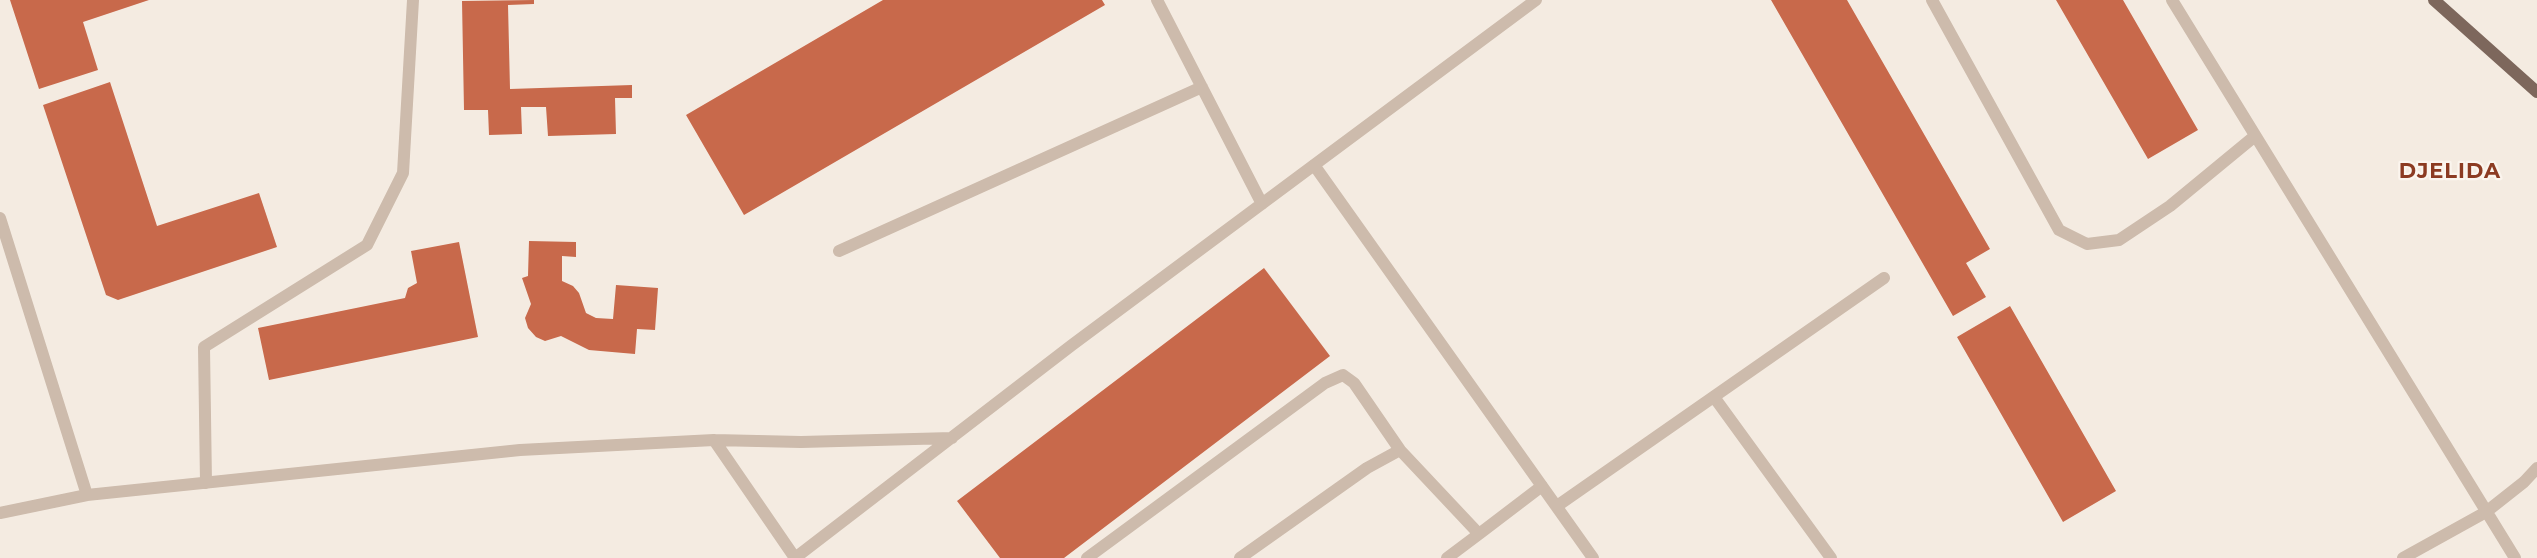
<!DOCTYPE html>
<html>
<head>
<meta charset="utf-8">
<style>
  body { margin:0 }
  canvas { display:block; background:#f4ebe1 }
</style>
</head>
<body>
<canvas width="2537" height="558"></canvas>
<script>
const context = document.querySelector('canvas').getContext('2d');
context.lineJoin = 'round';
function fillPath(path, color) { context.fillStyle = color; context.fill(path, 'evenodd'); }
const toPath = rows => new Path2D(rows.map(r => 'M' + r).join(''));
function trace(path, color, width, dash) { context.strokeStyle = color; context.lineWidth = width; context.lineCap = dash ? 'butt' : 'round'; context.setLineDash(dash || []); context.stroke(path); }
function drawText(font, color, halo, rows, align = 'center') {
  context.font = font + ' Montserrat,sans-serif'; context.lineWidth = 4.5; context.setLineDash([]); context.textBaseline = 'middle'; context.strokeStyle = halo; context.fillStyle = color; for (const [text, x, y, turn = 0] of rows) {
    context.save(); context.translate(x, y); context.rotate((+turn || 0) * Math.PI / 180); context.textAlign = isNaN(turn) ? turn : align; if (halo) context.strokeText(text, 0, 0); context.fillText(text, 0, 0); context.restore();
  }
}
const building = toPath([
  [10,0,149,0,83,22,98,70,39,89],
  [534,0,534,4,508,5,510,89,632,85,632,98,615,98,616,134,548,136,546,107,521,107,522,134,489,135,488,110,464,110,462,1],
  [883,0,1102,0,1105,5,744,215,686,115],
  [1771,0,1847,0,1990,249,1966,263,1986,297,1953,316],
  [2056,0,2123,0,2198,130,2148,159],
  [110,82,157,226,259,193,277,247,118,300,106,295,43,105],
  [529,241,576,242,576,257,562,256,562,281,573,286,579,293,586,313,596,318,613,319,616,285,658,288,655,330,637,329,635,354,589,350,561,336,545,341,536,337,528,328,525,318,531,304,522,278,528,276],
  [459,242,478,337,269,380,258,328,405,298,408,288,417,283,411,251],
  [1264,268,1330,356,1064,558,1000,558,957,501],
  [2010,306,2116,491,2063,522,1957,337]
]);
const minor = toPath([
  [1157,0,1262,204],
  [1932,0,2059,230,2087,244,2119,240,2170,206,2255,136],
  [2172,0,2515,558],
  [1314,165,1593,558],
  [0,218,87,495],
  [839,251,1202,87],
  [1714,397,1831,558],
  [714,440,795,558],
  [206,483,204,347,367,245,403,173,413,0],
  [1557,506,1884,278],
  [0,513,87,495,520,450,714,440,801,442,952,438],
  [795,558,1072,345,1536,0],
  [1087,558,1325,383,1343,375,1354,383,1400,450],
  [1240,558,1367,468,1400,450,1479,534,1542,486],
  [1447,558,1479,534],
  [2403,558,2486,512,2524,482,2537,468]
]);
const major = toPath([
  [2434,0,2537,92]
]);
const districtNames = [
  ["DJELIDA",2450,172]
];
fillPath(building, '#c8694b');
trace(minor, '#cdbbac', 12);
trace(major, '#7d675c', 12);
context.letterSpacing = '1px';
drawText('bold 21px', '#8c3b22', '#fbf5ee', districtNames);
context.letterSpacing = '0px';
</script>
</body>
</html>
